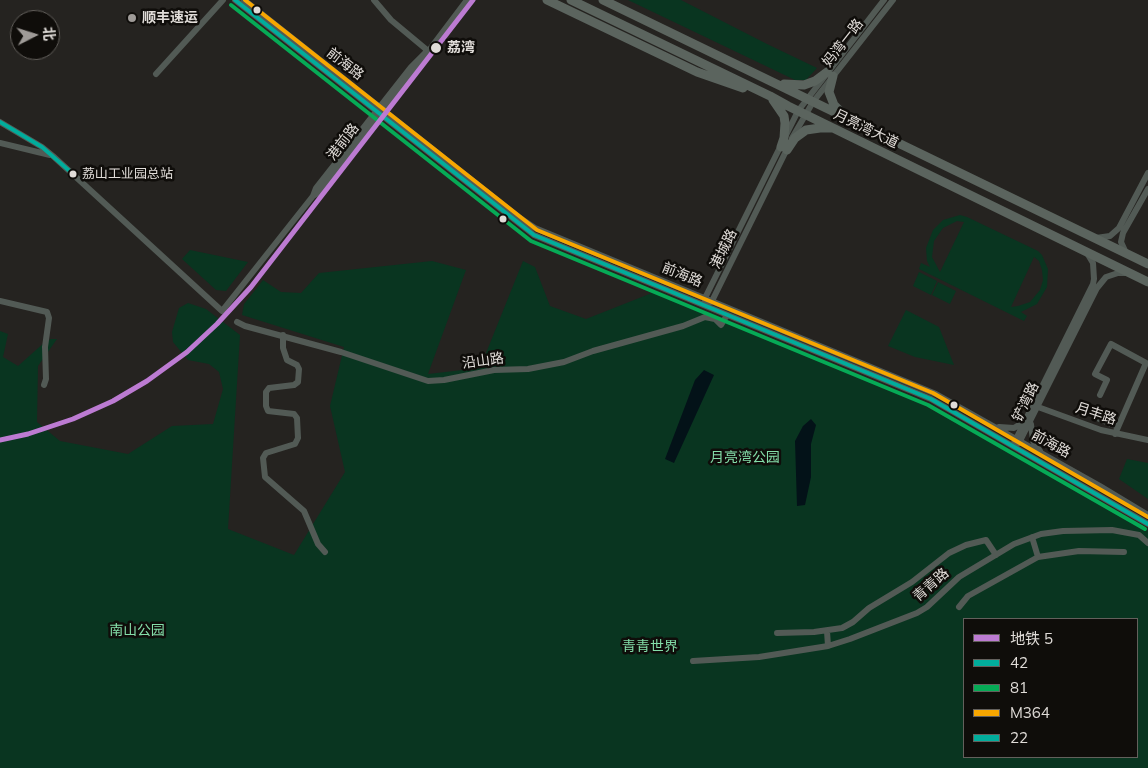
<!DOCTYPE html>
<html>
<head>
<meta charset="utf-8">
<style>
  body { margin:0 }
  #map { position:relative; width:1148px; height:768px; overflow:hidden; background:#252320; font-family:Mulish,"Noto Sans SC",sans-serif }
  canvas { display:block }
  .legend { position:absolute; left:963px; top:618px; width:175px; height:140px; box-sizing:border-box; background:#0f0d0a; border:1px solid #63605c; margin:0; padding:6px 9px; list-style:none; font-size:15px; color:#e0dcd8 }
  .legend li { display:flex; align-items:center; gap:10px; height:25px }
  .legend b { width:25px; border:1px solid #63605c }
  .north { position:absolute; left:10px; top:10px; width:50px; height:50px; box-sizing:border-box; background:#0f0d0a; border:1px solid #63605c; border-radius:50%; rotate:85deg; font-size:14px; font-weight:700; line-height:20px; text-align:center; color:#e0dcd8 }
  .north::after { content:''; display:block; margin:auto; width:18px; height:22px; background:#9f9b98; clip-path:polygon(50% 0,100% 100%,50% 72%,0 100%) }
</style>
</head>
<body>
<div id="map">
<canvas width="1148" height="768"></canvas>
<ul class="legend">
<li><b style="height:6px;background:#bc7bd2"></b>地铁 5</li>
<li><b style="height:6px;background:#01ad9c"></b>42</li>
<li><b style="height:6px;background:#06aa56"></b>81</li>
<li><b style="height:6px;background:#f7a600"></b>M364</li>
<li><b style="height:6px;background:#01ad9c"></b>22</li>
</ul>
<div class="north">北</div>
</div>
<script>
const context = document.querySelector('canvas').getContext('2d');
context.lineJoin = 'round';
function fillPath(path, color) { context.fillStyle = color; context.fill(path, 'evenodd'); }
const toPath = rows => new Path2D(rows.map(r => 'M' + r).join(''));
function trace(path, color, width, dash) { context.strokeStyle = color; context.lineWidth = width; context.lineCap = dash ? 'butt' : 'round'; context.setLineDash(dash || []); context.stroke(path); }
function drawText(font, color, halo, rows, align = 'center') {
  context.font = font + ' Mulish,"Noto Sans SC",sans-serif'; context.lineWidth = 5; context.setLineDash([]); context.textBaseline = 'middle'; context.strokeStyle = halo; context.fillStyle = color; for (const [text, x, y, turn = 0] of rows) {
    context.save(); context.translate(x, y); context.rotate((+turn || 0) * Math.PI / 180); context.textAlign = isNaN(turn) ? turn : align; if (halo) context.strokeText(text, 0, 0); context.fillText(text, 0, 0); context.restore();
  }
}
const green = toPath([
  [628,0,681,0,767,44,817,68,806,80,795,80],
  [960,215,967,217,1038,251,1042,255,1048,269,1047,287,1037,304,1021,312,1027,316,1024,321,919,269,921,263,930,267,927,261,926,248,933,230,943,220],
  [957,221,964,222,940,272,932,257,934,241,943,228],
  [1034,257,1039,261,1042,270,1043,280,1040,290,1030,302,1018,306,1011,307],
  [190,250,248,262,226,291,216,290,182,259],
  [432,261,466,270,428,374,480,368,523,261,535,267,550,306,586,319,657,291,907,396,1124,516,1148,531,1148,768,0,768,0,331,8,334,3,357,18,366,45,342,51,339,57,339,38,366,37,422,60,441,128,454,172,426,213,424,223,389,219,372,209,364,188,360,173,342,172,332,179,308,188,303,206,309,240,335,228,529,294,555,345,472,330,406,344,347,242,315,244,304,263,280,281,292,301,293,319,273],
  [964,619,1137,619,1137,757,964,757],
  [919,272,937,281,931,295,913,286],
  [938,282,956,291,950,304,932,295],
  [906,310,939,327,954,365,915,357,888,346],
  [1127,459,1148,463,1148,499,1119,479]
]);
const water = toPath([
  [704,370,714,375,674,463,665,459,695,380],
  [811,419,816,425,811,444,811,477,805,505,797,506,795,441,803,426]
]);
const minor = toPath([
  [235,0,534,235,931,399,1148,524],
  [244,0,520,218,535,228,936,394,1100,486,1148,515],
  [374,0,391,20,427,50],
  [156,74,223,0],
  [0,122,42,147,53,156,222,311,313,196,316,188,411,67,426,52],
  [792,138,813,102,893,0],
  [0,143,50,155],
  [313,196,320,192,371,127,467,0],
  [1096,238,1110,236,1119,228,1148,173],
  [1126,253,1121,242,1123,233,1148,189],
  [0,301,47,312,49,318,45,347,46,379,44,385],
  [705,302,705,298,798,111,884,0],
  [709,303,712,301,788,147],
  [237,322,245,326,341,352,428,381,444,380,494,370,528,369,564,362,593,351,683,326,705,317,715,319,721,325,727,315],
  [283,335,283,348,287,360,297,365,299,369,298,382,294,385,269,388,266,392,266,406,268,411,294,414,297,418,298,438,295,444,266,453,263,458,265,477,304,511,318,544,325,552],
  [1100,395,1107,380,1095,374,1111,344,1146,363,1115,434],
  [1038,407,1101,430,1148,440],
  [1095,417,1118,427],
  [1031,424,1033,441,1040,451],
  [999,427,1014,428,1022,423],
  [1014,443,1093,284,1094,279,1093,263,1087,253],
  [1019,443,1097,288,1106,277,1118,273,1127,273],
  [1032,537,1038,557],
  [959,607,968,596,1038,557,1079,551,1124,552],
  [827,631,828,646],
  [777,633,814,632,842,628,853,622,869,608,912,582,949,553,966,545,986,540,996,555],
  [693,661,759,657,828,646,850,639,917,613,927,607,959,577,1014,544,1041,534,1063,531,1112,530,1139,535,1148,543]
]);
const major = toPath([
  [547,0,697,72,743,88],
  [571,0,770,96,788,106,1148,282],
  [603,0,1148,264],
  [833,76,829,92,834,105,842,113],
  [784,84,804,85,815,81,827,72],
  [773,100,784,116,785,123,784,138,781,147],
  [787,150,795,138,806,130,820,128,830,128]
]);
const bus1 = toPath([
  [235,0,534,235,931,399,1148,524]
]);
const bus2 = toPath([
  [231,5,531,241,928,405,1145,529]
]);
const bus3 = toPath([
  [245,0,537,230,933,393,1148,517]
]);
const bus4 = toPath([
  [0,122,42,147,73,174]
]);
const metro1 = toPath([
  [0,440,28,434,73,419,113,401,147,381,187,352,217,324,251,287,473,0]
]);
const markers = [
  [257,10,4.5,"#e0dcd8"],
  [132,18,5,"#9f9b98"],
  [436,48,6,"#e0dcd8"],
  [73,174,4.5,"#e0dcd8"],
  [503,219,4.5,"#e0dcd8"],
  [954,405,4.5,"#e0dcd8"]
];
const busNames = [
  ["荔山工业园总站",82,174]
];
const poiNames = [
  ["顺丰速运",142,18]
];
const streetNames = [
  ["妈湾一路",843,43,-52],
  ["前海路",345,64,38],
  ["月亮湾大道",866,129,26],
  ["港前路",343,142,-52],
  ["港城路",724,249,-64],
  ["前海路",682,275,22],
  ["沿山路",483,361,-8],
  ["铲湾路",1026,402,-64],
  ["月丰路",1096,414,18],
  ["前海路",1051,444,29],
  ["青青路",931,585,-41]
];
const stopNames = [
  ["荔湾",447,48]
];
const parkNames = [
  ["月亮湾公园",745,458],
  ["南山公园",137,631],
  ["青青世界",650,647]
];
fillPath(green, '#093520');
fillPath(water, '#031218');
trace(minor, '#525a55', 6);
trace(major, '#5b645e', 9);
trace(bus1, '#01ad9c', 4);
trace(bus2, '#06aa56', 4);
trace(bus3, '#f7a600', 4);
trace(bus4, '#01ad9c', 4);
trace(metro1, '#bc7bd2', 5);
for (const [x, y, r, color] of markers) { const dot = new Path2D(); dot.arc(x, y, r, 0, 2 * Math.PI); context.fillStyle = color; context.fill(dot); trace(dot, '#0f0d0a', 2); }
drawText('13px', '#e0dcd8', '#0f0d0a', busNames, 'left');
drawText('bold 14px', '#e0dcd8', '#0f0d0a', poiNames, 'left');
drawText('14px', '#e0dcd8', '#0f0d0a', streetNames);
drawText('bold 14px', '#e0dcd8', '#0f0d0a', stopNames, 'left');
drawText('14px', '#84dea9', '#0f0d0a', parkNames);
</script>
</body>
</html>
